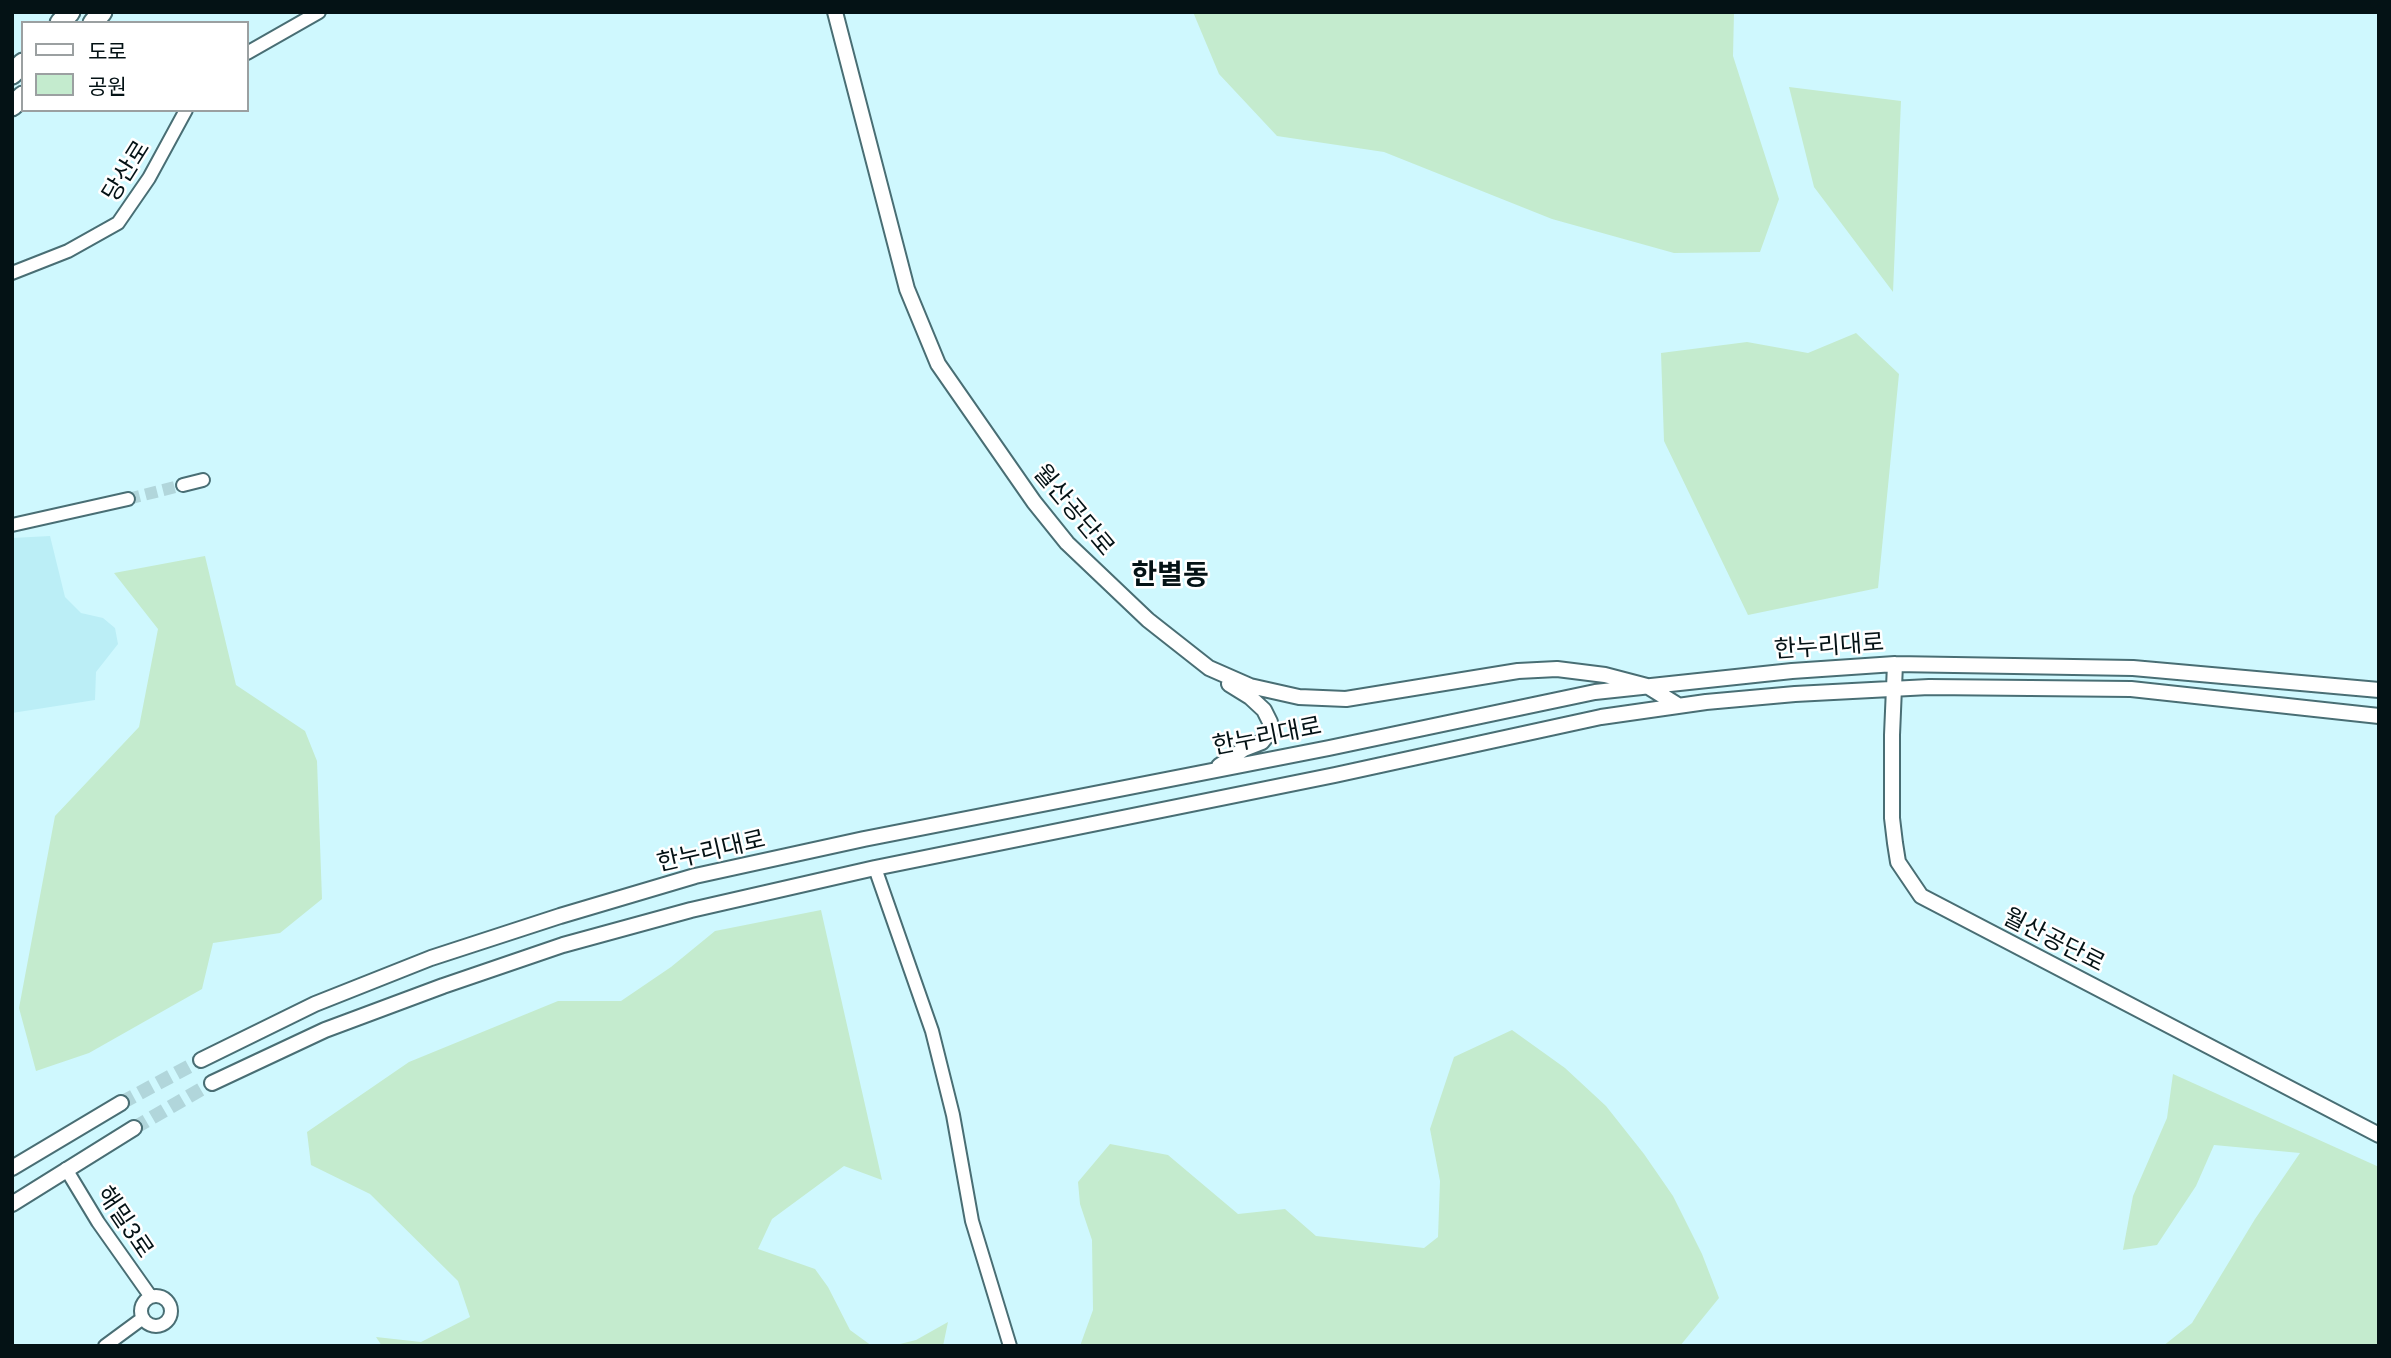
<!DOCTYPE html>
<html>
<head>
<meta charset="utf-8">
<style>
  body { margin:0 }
  #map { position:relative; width:2391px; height:1358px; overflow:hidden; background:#cff8fe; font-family:Lato,"Noto Sans KR",sans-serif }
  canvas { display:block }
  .frame { position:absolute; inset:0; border:14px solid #041215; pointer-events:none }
  .legend { position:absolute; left:21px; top:21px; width:228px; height:91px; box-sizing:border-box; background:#fff; border:2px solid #9ba0a1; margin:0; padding:9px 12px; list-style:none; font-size:21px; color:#041215 }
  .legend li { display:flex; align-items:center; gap:14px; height:35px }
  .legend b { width:35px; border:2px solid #9ba0a1 }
</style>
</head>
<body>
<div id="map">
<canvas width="2391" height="1358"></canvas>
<div class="frame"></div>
<ul class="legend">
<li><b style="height:9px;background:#fff"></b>도로</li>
<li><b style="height:19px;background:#c4ebce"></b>공원</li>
</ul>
</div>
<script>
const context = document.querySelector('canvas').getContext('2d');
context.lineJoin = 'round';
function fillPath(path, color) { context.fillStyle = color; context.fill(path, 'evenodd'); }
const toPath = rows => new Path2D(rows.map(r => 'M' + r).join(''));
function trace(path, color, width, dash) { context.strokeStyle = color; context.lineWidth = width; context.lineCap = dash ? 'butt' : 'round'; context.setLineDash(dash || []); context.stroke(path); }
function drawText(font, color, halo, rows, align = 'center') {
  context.font = font + ' Lato,"Noto Sans KR",sans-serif'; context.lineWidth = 5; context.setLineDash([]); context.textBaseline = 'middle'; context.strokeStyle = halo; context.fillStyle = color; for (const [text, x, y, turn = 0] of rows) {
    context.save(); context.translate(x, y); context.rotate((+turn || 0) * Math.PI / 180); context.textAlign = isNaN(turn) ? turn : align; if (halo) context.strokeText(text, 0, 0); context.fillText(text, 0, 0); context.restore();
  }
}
const built = toPath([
  [50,536,65,597,81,613,103,618,115,628,118,644,96,672,95,700,12,713,12,538]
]);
const green = toPath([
  [1193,12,1734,12,1733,56,1779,199,1760,252,1674,253,1552,219,1384,152,1277,136,1219,74],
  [1789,87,1901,101,1893,292,1814,187],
  [1856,333,1899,374,1878,588,1748,615,1664,441,1661,353,1747,342,1808,353],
  [205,556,236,685,305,731,317,761,322,899,280,933,213,943,202,989,89,1053,36,1071,19,1008,55,816,139,727,158,629,114,573],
  [821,910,882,1180,844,1166,772,1219,758,1249,815,1269,828,1287,850,1330,872,1346,382,1346,376,1337,421,1342,470,1317,458,1281,370,1194,311,1165,307,1132,409,1062,558,1001,621,1001,671,967,715,931],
  [1512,1030,1565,1068,1606,1106,1644,1154,1673,1196,1702,1254,1719,1298,1680,1346,1080,1346,1093,1310,1092,1240,1080,1204,1078,1182,1110,1144,1168,1155,1238,1214,1285,1209,1316,1236,1424,1248,1438,1237,1440,1181,1430,1129,1454,1057],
  [2173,1074,2379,1167,2379,1346,2163,1346,2192,1323,2255,1219,2300,1153,2214,1145,2196,1186,2157,1245,2123,1250,2133,1196,2167,1118],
  [948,1322,943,1346,892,1346,916,1340]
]);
const minorTunnel = toPath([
  [128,499,183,485]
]);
const tertiaryTunnel = toPath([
  [121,1103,201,1060],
  [134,1128,212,1083]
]);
const minor = toPath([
  [247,53,319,12],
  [12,273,68,251,118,223,149,178,186,110],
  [183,485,203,480],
  [12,525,128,499],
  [875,868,932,1031,953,1115,972,1221,1010,1346],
  [66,1169,98,1222,151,1297],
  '141 1311a15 15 0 1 1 30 0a15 15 0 1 1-30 0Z',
  [105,1346,143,1318]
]);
const tertiary = toPath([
  [835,12,907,289,938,364,1034,502,1067,543,1148,620,1209,668,1250,686,1299,697,1346,699,1518,671,1557,669,1605,675,1647,686,1676,704],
  [1895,664,1892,735,1892,818,1895,843,1898,862,1921,896,2379,1135],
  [1219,766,1244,749,1262,742,1270,732,1270,722,1264,710,1250,697,1229,684],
  [201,1060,315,1004,431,958,560,916,695,876,864,839,1329,748,1595,692,1792,671,1895,664,2133,668,2379,690],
  [212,1083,325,1030,443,986,563,945,691,910,875,868,1335,775,1601,717,1706,702,1795,694,1929,687,2131,689,2379,716],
  [12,1168,121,1103],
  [12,1204,134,1128]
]);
const trunk = toPath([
  [60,23,70,12],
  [93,23,102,12],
  [12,74,23,63],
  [12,106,23,96]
]);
const streetNames = [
  ["당산로",126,171,-58],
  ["월산공단로",1074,510,50],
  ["한누리대로",1829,646,-4],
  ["한누리대로",1267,736,-11],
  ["한누리대로",711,851,-13],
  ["월산공단로",2054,940,27],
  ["해밀3로",125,1222,56]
];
const quarterNames = [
  ["한별동",1170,575]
];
fillPath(built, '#bbeef6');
fillPath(green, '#c4ebce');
trace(minorTunnel, '#b1d6db', 12, [12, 6]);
trace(tertiaryTunnel, '#b1d6db', 14, [14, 7]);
trace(minor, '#496e74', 16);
trace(tertiary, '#496e74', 18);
trace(trunk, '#496e74', 23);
trace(minor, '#fff', 12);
trace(tertiary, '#fff', 14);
trace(trunk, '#fff', 19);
drawText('24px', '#041215', '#fff', streetNames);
drawText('bold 28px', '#041215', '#fff', quarterNames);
</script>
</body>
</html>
